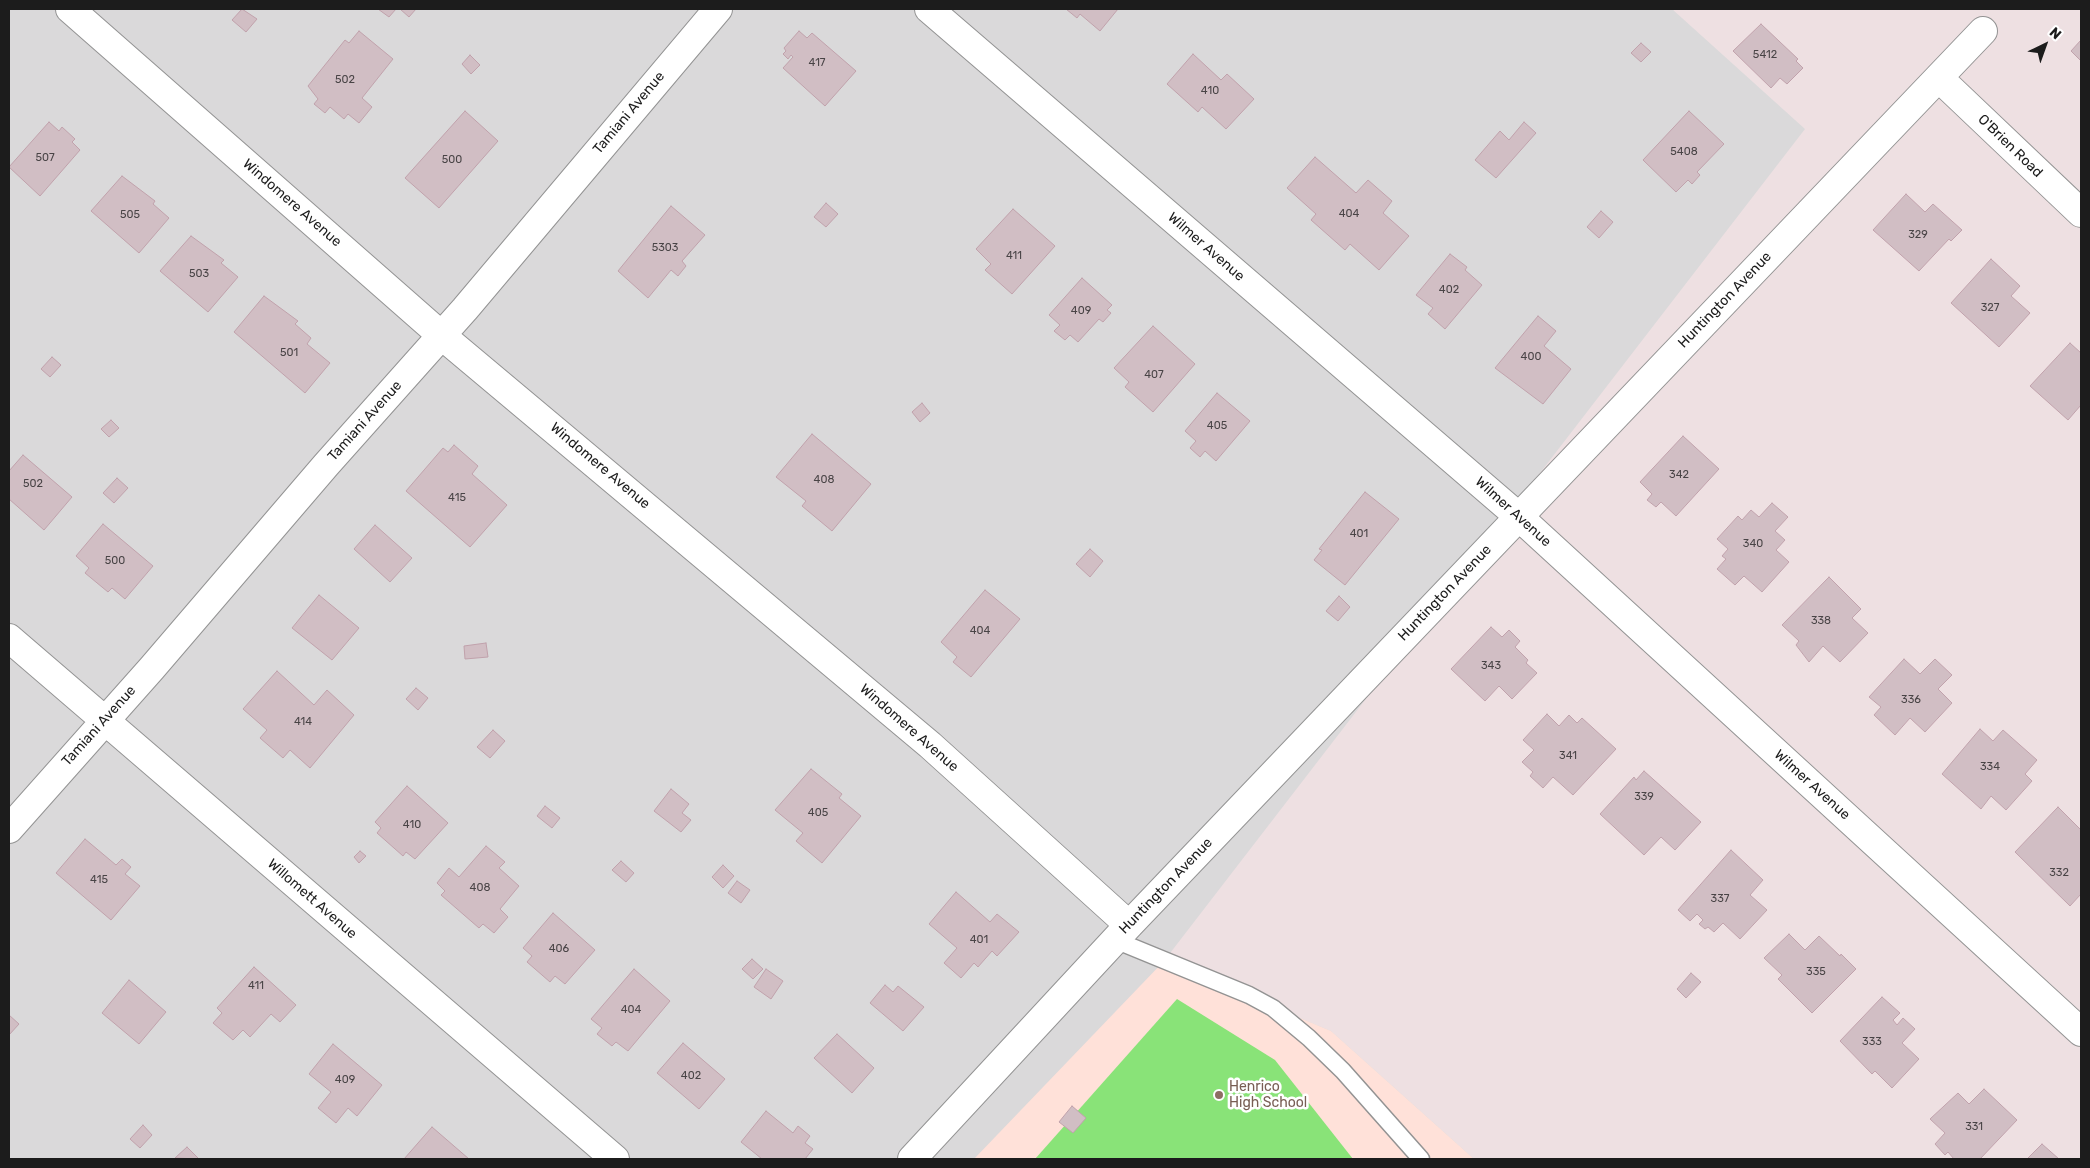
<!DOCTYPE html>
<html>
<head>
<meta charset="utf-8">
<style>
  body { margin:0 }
  #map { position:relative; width:2090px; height:1168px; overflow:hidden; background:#eee0e2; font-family:Rubik,sans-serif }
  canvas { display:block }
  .frame { position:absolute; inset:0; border:10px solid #1c1c1c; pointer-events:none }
  .north { position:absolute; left:2020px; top:20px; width:50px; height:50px; -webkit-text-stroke:4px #fff; paint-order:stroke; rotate:42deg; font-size:14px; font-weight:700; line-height:20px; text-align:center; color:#1c1c1c }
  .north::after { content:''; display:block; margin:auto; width:18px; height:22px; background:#1c1c1c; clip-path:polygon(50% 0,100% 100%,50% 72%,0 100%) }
</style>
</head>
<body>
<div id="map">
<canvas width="2090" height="1168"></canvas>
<div class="frame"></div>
<div class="north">N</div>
</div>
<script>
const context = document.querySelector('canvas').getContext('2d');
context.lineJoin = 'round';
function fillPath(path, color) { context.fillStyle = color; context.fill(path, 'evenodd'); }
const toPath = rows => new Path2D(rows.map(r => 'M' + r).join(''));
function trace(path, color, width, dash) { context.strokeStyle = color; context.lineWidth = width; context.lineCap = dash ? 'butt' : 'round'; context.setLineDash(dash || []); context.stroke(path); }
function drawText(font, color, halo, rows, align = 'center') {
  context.font = font + ' Rubik,sans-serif'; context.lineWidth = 5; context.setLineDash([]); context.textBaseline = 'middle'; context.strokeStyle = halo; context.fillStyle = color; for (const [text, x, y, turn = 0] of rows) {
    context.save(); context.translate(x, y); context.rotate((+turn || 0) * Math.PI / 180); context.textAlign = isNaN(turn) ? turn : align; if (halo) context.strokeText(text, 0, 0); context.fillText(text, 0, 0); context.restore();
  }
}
const residential = toPath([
  [9,9,1672,9,1805,129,1164,961,1331,1031,1474,1159,9,1159]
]);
const education = toPath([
  [1164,961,1331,1031,1474,1159,974,1159]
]);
const pitch = toPath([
  [1177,999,1275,1060,1353,1159,1035,1159]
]);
const building = toPath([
  [242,9,257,19,246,32,232,20,242,9],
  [378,9,396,9,389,17,378,9],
  [400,9,416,9,409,17,400,9],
  [1066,9,1118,9,1100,31,1080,14,1077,18,1066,9],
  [1761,24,1798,59,1796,61,1803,68,1787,84,1780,78,1771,88,1733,51,1761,24],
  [359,31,393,59,362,98,372,107,359,123,348,114,344,119,330,107,325,113,314,104,318,99,308,86,345,40,349,43,359,31],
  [799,31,807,38,812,33,856,71,825,106,783,68,793,57,791,55,788,59,783,54,786,51,784,48,799,31],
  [2081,40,2081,61,2071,51,2081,40],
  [1641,43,1651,52,1641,62,1631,53,1641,43],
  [1193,54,1221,80,1227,74,1254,99,1226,129,1202,107,1198,112,1167,84,1193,54],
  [470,55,480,65,471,74,462,64,470,55],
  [465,111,498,141,439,208,405,178,465,111],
  [1689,111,1724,144,1697,172,1700,175,1692,184,1688,180,1676,192,1643,160,1689,111],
  [49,122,59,131,62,127,75,139,72,142,80,150,40,196,9,167,49,122],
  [1524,122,1536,133,1496,178,1475,160,1500,131,1509,140,1524,122],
  [1315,157,1356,193,1368,180,1392,201,1383,213,1409,236,1379,270,1350,244,1345,250,1311,220,1316,214,1287,188,1315,157],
  [122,176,155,201,153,204,169,218,139,253,91,211,122,176],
  [1906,194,1925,212,1933,204,1962,230,1951,241,1949,239,1919,271,1873,230,1906,194],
  [826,203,838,214,826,227,814,217,826,203],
  [671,206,705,235,682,261,686,266,678,276,671,270,648,298,618,271,671,206],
  [1013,209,1055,246,1012,294,985,270,991,264,976,249,1013,209],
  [1601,211,1613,222,1599,238,1587,227,1601,211],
  [191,236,224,260,221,263,238,277,208,312,160,271,191,236],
  [1450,254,1467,267,1465,270,1482,285,1445,329,1428,314,1433,308,1416,295,1450,254],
  [1991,259,2020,286,2011,296,2030,313,1999,347,1951,303,1991,259],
  [1082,278,1112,305,1107,310,1111,313,1103,322,1099,319,1078,342,1070,335,1065,340,1054,331,1060,325,1049,315,1082,278],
  [264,296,298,321,295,324,311,338,307,344,330,363,305,393,234,332,264,296],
  [1538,316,1556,331,1544,346,1571,369,1543,404,1495,368,1538,316],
  [1153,326,1195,364,1153,412,1125,387,1129,382,1114,368,1153,326],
  [2070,343,2081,353,2081,405,2068,420,2030,386,2070,343],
  [52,357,61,365,50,377,41,369,52,357],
  [1217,393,1250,421,1216,461,1205,451,1200,457,1190,448,1196,441,1185,431,1217,393],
  [922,403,930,413,920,422,912,412,922,403],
  [111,420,119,428,109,437,101,429,111,420],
  [812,434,871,484,832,531,802,506,806,501,776,477,812,434],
  [1683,436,1719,469,1676,516,1661,502,1656,507,1647,500,1652,494,1640,482,1683,436],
  [454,445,478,466,472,474,507,505,470,547,406,491,443,448,448,452,454,445],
  [23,455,72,497,44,530,9,499,9,471,23,455],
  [117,478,128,488,114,503,103,493,117,478],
  [1365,492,1399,519,1345,585,1314,560,1322,550,1319,549,1365,492],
  [1772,503,1788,517,1775,531,1785,540,1776,550,1789,562,1762,592,1744,576,1735,585,1717,569,1726,559,1722,556,1728,549,1717,539,1738,516,1742,520,1751,510,1759,517,1772,503],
  [103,524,153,566,125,599,112,588,108,592,85,573,89,568,76,556,103,524],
  [375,525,412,558,390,582,354,549,375,525],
  [1090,549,1103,561,1090,577,1076,564,1090,549],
  [1829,577,1861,609,1852,618,1868,633,1840,662,1823,646,1809,662,1796,645,1799,641,1782,625,1829,577],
  [985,590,1020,619,971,677,953,662,957,657,941,642,985,590],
  [319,595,359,628,332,660,292,628,319,595],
  [1339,596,1350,607,1338,621,1326,611,1339,596],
  [1491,627,1502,637,1509,630,1520,641,1515,647,1528,660,1526,663,1537,673,1512,699,1499,686,1485,701,1451,669,1491,627],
  [486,643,488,657,465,659,464,646,486,643],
  [1904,659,1920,674,1935,659,1952,675,1938,689,1952,703,1925,732,1910,718,1895,735,1874,715,1881,707,1869,697,1904,659],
  [277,671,314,705,327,690,354,715,310,768,290,750,283,758,260,738,267,730,243,709,277,671],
  [416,688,428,698,418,710,406,699,416,688],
  [1547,714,1559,726,1569,715,1577,723,1582,718,1616,749,1573,795,1553,777,1543,788,1530,776,1533,772,1522,762,1534,750,1523,740,1547,714],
  [1980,729,1993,741,2003,730,2037,760,2025,774,2032,781,2006,810,1991,796,1981,809,1942,774,1980,729],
  [493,730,505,741,490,758,477,747,493,730],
  [811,769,842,794,839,798,861,816,822,863,796,841,803,833,775,810,811,769],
  [1644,771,1701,822,1675,850,1661,837,1644,855,1600,814,1634,777,1636,780,1644,771],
  [407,786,448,823,415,859,406,852,403,856,377,833,381,828,375,822,407,786],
  [671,789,689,804,682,813,691,820,681,832,654,811,671,789],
  [545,806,560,818,552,828,537,816,545,806],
  [2058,807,2081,830,2081,894,2070,906,2015,852,2058,807],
  [85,839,116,865,122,859,131,867,125,874,140,886,111,920,56,873,85,839],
  [486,846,505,862,499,868,519,886,500,909,508,917,494,933,483,924,479,928,441,895,445,891,437,883,449,868,459,877,486,846],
  [1731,850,1763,880,1750,895,1767,910,1740,939,1723,923,1714,932,1708,927,1705,929,1699,924,1703,920,1697,914,1690,921,1678,910,1731,850],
  [360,851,366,856,359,863,354,857,360,851],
  [621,861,634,873,626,882,612,870,621,861],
  [723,865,734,876,723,888,712,877,723,865],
  [737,881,750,890,741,903,728,893,737,881],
  [956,892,990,922,997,914,1019,932,997,956,992,951,978,967,974,963,961,978,944,963,957,948,929,924,956,892],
  [553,913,595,950,565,984,555,976,550,982,527,962,532,956,523,948,553,913],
  [1789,934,1805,950,1819,936,1840,956,1841,954,1856,969,1812,1013,1778,979,1782,975,1764,958,1789,934],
  [752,959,763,969,753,979,742,969,752,959],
  [254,967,296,1005,280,1022,271,1014,250,1037,243,1030,233,1040,213,1023,222,1013,217,1008,254,967],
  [634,969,670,1001,628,1051,616,1042,612,1046,597,1034,602,1028,591,1019,634,969],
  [766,969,783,981,771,999,754,987,766,969],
  [1691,973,1701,982,1686,998,1677,989,1691,973],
  [129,980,166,1012,139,1044,102,1013,129,980],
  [885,985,893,992,898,986,924,1007,903,1031,870,1003,885,985],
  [1882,997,1900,1013,1893,1020,1897,1025,1903,1018,1915,1029,1902,1043,1919,1059,1892,1088,1875,1071,1872,1074,1840,1041,1882,997],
  [9,1015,19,1024,9,1035,9,1015],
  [837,1034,874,1068,852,1093,814,1058,837,1034],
  [683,1043,725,1079,699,1109,657,1073,683,1043],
  [333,1044,382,1085,357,1116,348,1108,336,1123,318,1108,331,1092,309,1074,333,1044],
  [1984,1089,2017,1120,1980,1159,1954,1159,1948,1152,1945,1155,1935,1144,1945,1133,1930,1119,1958,1093,1969,1104,1984,1089],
  [1072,1106,1086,1118,1073,1133,1059,1122,1072,1106],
  [766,1111,793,1133,798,1126,810,1136,805,1143,813,1149,805,1159,762,1159,741,1142,766,1111],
  [143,1125,152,1135,140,1148,130,1139,143,1125],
  [432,1127,469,1159,404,1159,432,1127],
  [2042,1144,2059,1159,2027,1159,2042,1144],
  [187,1147,199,1159,175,1158,187,1147]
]);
const service = toPath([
  [1115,940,1249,995,1273,1008,1309,1038,1343,1071,1421,1159]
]);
const minor = toPath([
  [70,9,441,335,930,745,1129,925],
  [929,9,1518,516,2081,1032],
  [1939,78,2081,213],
  [9,638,615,1159],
  [9,829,152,668,326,465,465,309,718,9],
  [912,1159,1129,925,1983,31]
]);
const markers = [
  [1219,1095,5,"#8d6e63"]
];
const numberNames = [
  ["5412",1765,55],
  ["417",817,63],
  ["502",345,80],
  ["410",1210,91],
  ["5408",1684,152],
  ["507",45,158],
  ["500",452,160],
  ["404",1349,214],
  ["505",130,215],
  ["329",1918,235],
  ["5303",665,248],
  ["411",1014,256],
  ["503",199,274],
  ["402",1449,290],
  ["327",1990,308],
  ["409",1081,311],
  ["501",289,353],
  ["400",1531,357],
  ["407",1154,375],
  ["405",1217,426],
  ["342",1679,475],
  ["408",824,480],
  ["502",33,484],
  ["415",457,498],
  ["401",1359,534],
  ["340",1753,544],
  ["500",115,561],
  ["338",1821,621],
  ["404",980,631],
  ["343",1491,666],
  ["336",1911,700],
  ["414",303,722],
  ["341",1568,756],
  ["334",1990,767],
  ["339",1644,797],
  ["405",818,813],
  ["410",412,825],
  ["332",2059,873],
  ["415",99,880],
  ["408",480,888],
  ["337",1720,899],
  ["401",979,940],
  ["406",559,949],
  ["335",1816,972],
  ["411",256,986],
  ["404",631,1010],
  ["333",1872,1042],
  ["402",691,1076],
  ["409",345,1080],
  ["331",1974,1127]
];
const streetNames = [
  ["Tamiani Avenue",629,113,-50],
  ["O'Brien Road",2010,146,44],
  ["Windomere Avenue",292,203,41],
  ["Wilmer Avenue",1206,247,41],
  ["Huntington Avenue",1725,300,-46],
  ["Tamiani Avenue",365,421,-48],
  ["Windomere Avenue",600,466,40],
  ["Wilmer Avenue",1513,512,42],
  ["Huntington Avenue",1445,593,-46],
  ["Tamiani Avenue",99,726,-48],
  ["Windomere Avenue",909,728,41],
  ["Wilmer Avenue",1812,785,42],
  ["Huntington Avenue",1166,886,-46],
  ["Willomett Avenue",312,899,41]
];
const educationNames = [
  ["Henrico",1229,1087],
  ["High School",1229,1103]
];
fillPath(residential, '#dad9da');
fillPath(education, '#ffe1d9');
fillPath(pitch, '#89e378');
fillPath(building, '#d1bec4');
trace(building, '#c1a2ac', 1);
trace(service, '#939393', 19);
trace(minor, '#939393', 30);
trace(service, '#fff', 16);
trace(minor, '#fff', 28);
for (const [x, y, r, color] of markers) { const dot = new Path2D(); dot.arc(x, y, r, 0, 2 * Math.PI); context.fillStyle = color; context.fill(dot); trace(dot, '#fff', 2); }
drawText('11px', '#494446', null, numberNames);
drawText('14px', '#1c1c1c', '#fff', streetNames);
drawText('14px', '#785e54', '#fff', educationNames, 'left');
</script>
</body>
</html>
